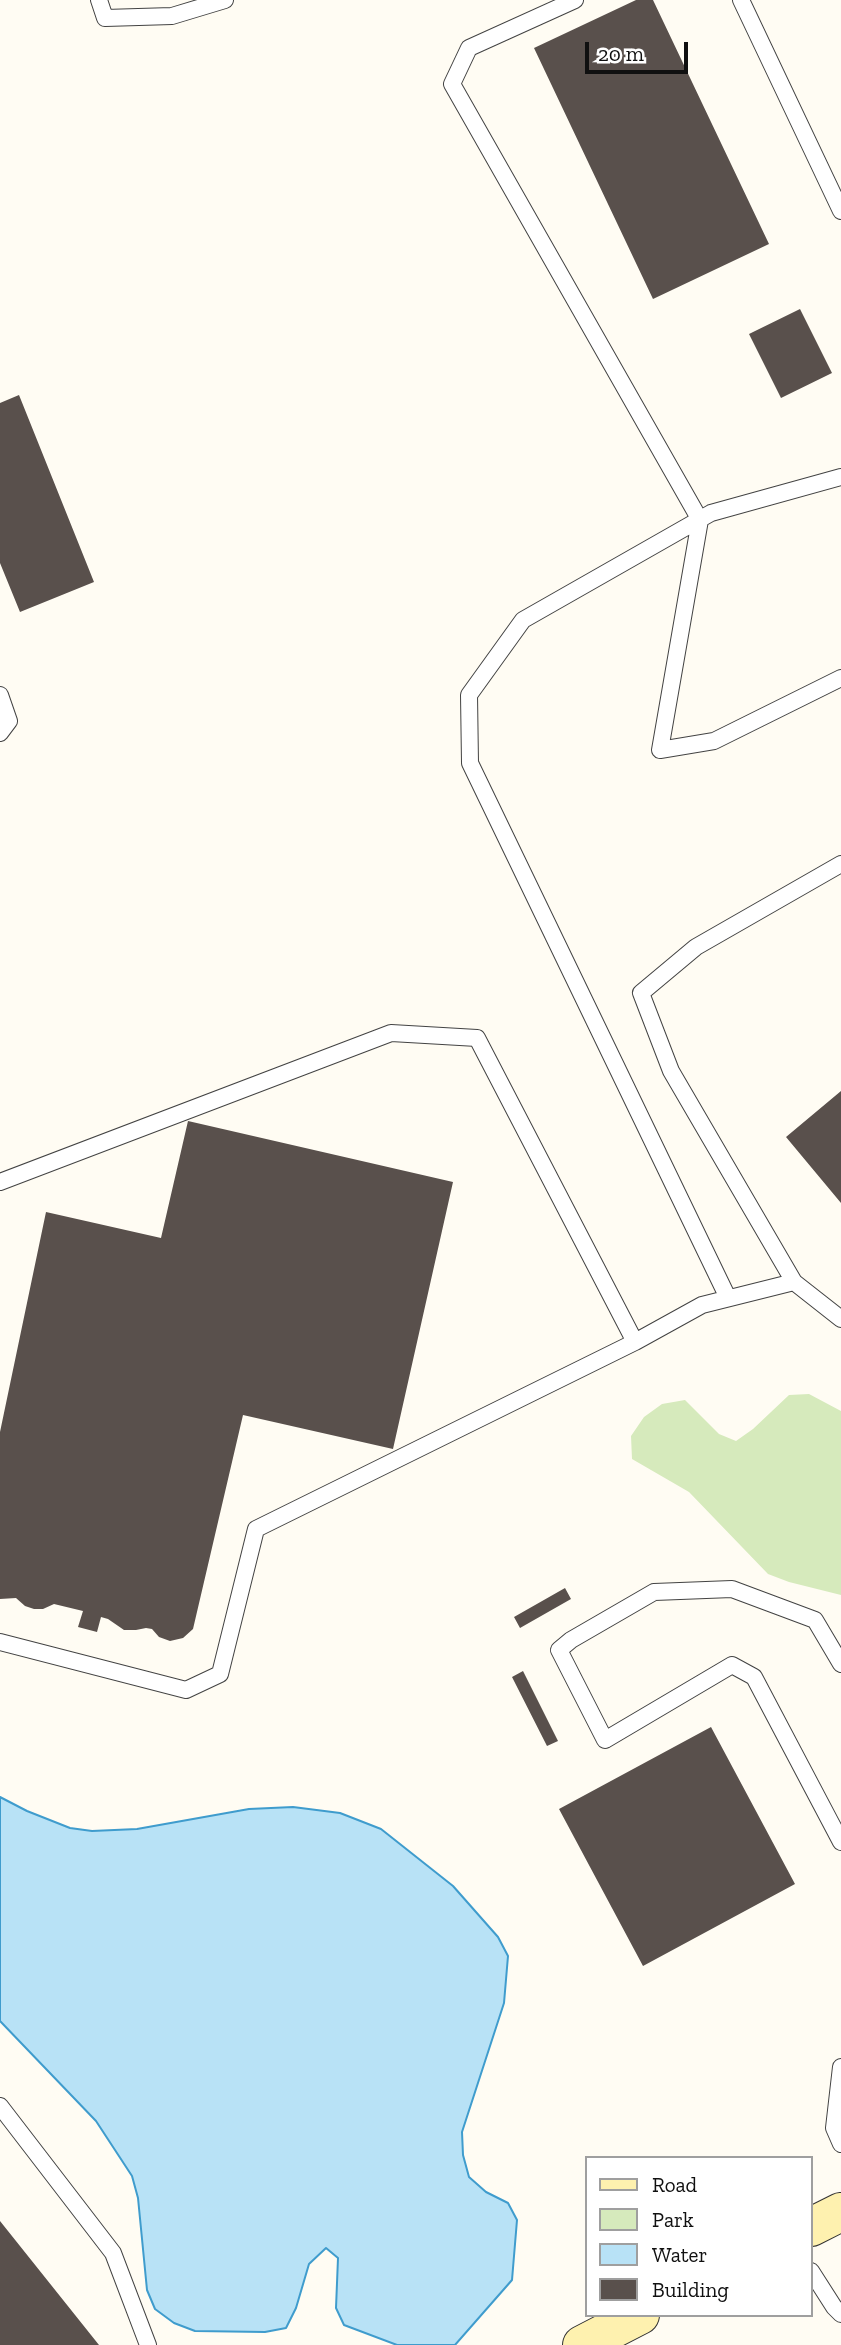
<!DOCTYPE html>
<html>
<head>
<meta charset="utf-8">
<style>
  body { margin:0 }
  #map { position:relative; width:841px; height:2345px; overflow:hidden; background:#fffcf3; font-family:"Zilla Slab",serif }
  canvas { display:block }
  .legend { position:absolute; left:585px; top:2156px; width:228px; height:161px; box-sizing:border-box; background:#fff; border:2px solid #9f9f9f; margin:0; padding:9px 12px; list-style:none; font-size:21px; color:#101010 }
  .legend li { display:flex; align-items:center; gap:14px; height:35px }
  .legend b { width:35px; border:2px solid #9f9f9f }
  .scale { position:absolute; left:585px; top:42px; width:103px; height:32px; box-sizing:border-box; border:4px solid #101010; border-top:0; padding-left:9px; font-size:21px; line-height:24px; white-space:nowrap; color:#101010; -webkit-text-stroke:5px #fff; paint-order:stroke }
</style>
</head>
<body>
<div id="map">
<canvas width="841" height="2345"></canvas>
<ul class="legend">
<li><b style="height:9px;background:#fef1af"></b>Road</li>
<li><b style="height:19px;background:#d6eabc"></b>Park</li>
<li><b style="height:19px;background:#b8e2f6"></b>Water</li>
<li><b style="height:19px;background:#59504c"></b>Building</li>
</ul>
<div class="scale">20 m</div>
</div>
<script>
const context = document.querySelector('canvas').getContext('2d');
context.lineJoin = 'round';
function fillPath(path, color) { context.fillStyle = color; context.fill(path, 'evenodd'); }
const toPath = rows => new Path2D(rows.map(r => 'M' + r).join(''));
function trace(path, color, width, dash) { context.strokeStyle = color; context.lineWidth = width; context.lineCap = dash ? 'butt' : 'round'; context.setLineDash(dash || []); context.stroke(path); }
const green = toPath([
  [809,1394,841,1411,841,1595,789,1582,768,1574,689,1492,632,1459,631,1436,644,1417,662,1404,685,1400,719,1434,736,1441,753,1429,789,1395]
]);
const water = toPath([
  [0,1797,27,1811,70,1828,92,1831,137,1829,249,1809,293,1807,340,1813,381,1829,453,1886,498,1937,508,1956,504,2003,462,2132,463,2155,469,2177,486,2192,508,2203,517,2220,512,2280,455,2345,397,2345,344,2325,336,2308,338,2258,326,2248,309,2264,296,2308,286,2328,265,2332,195,2331,174,2323,155,2309,147,2290,138,2198,132,2176,96,2121,0,2021,0,1797]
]);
const building = toPath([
  [636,0,653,0,769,244,653,299,534,48],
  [800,309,832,373,781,398,749,334],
  [19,395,94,582,20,612,0,563,0,403],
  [841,1091,841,1203,786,1137],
  [188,1121,453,1182,393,1449,243,1415,193,1629,183,1638,170,1641,159,1637,152,1629,146,1628,136,1630,124,1630,108,1619,101,1617,97,1632,78,1627,83,1611,54,1604,43,1609,34,1609,25,1606,16,1598,0,1599,0,1432,46,1212,161,1238],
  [565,1588,571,1599,520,1628,514,1617],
  [523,1671,558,1741,547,1746,512,1677],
  [711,1727,795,1884,643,1966,559,1809],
  [0,2221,99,2345,0,2345]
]);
const lane = toPath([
  [99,0,105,18,172,16,225,0],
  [575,0,469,48,452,84,700,520,660,750,714,741,841,678],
  [741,0,841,211],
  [0,695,9,721,0,733],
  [0,1182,391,1033,477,1038,635,1342],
  [794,1282,671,1071,641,993,696,947,841,864],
  [728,1298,470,763,469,695,523,620,711,513,841,477],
  [0,1642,186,1690,220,1674,256,1529,635,1342,702,1305,794,1282,841,1319],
  [841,1664,815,1620,732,1589,654,1592,571,1640,559,1650,605,1740,732,1665,754,1677,841,1842],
  [841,2067,834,2128,841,2144],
  [0,2106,113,2253,148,2345],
  [811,2271,834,2307,841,2314]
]);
const secondary = toPath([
  [811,2227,841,2212],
  [582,2345,640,2315]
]);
fillPath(green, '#d6eabc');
fillPath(water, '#b8e2f6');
trace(water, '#3f9ccd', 2);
fillPath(building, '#59504c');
trace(lane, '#434343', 18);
trace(secondary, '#323232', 40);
trace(lane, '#fff', 16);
trace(secondary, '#fef1af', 38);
</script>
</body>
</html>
